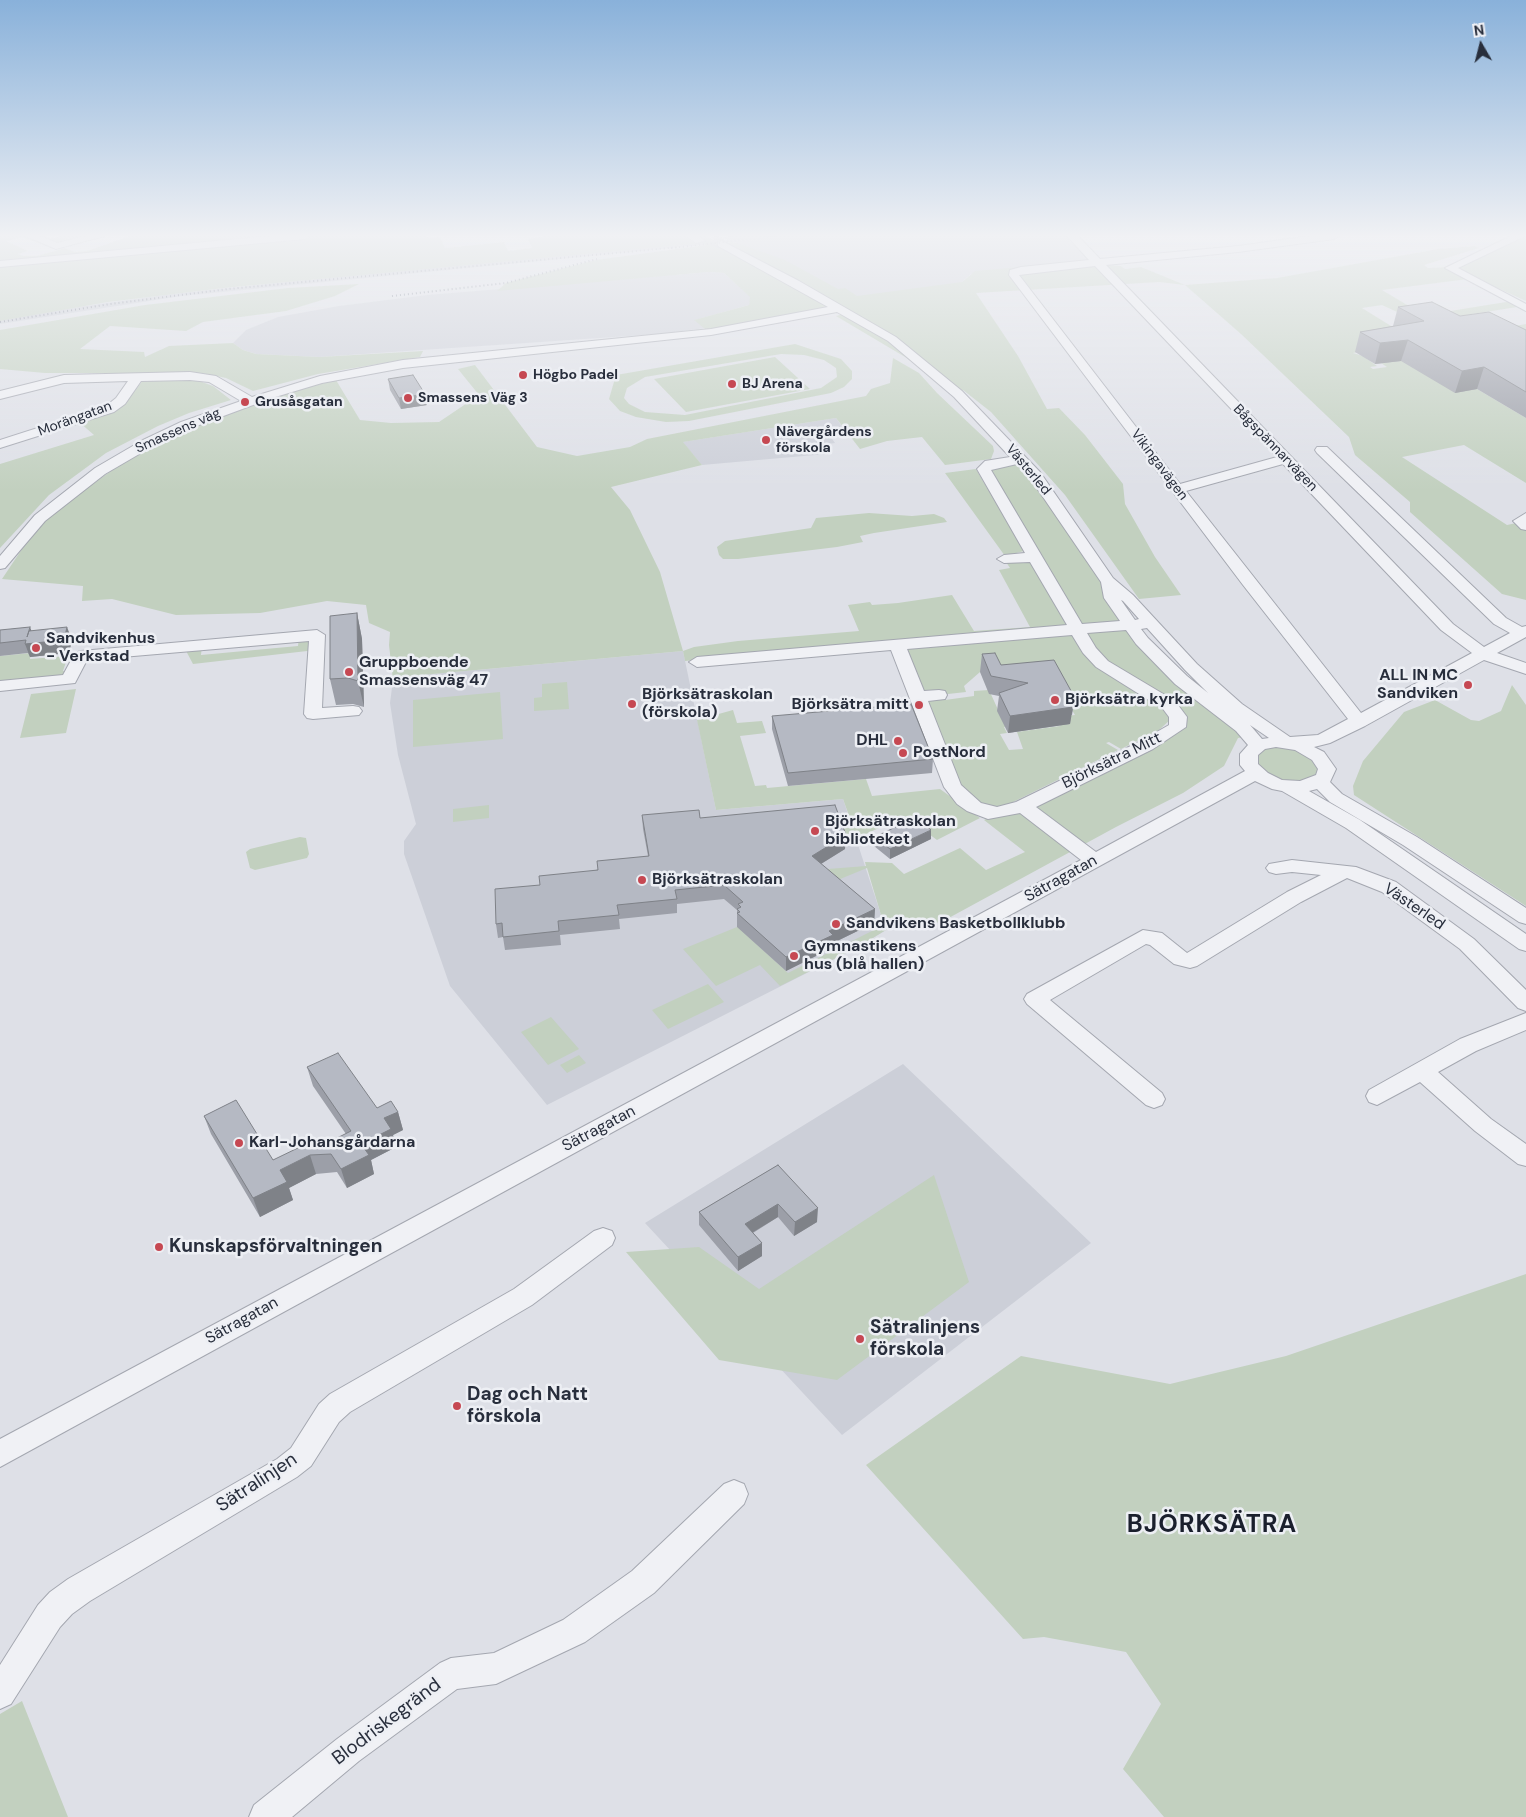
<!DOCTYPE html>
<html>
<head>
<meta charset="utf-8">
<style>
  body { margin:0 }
  #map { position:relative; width:1526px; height:1817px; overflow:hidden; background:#dee0e7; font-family:"DM Sans",sans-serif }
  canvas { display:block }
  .north { position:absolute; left:1456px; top:20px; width:50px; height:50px; -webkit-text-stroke:4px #edeff4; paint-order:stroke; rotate:352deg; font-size:14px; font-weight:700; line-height:20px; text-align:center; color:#282e3c }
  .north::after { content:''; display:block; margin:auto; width:18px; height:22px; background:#282e3c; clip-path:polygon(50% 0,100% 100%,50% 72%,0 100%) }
</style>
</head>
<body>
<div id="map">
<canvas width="1526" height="1817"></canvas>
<div class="north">N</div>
</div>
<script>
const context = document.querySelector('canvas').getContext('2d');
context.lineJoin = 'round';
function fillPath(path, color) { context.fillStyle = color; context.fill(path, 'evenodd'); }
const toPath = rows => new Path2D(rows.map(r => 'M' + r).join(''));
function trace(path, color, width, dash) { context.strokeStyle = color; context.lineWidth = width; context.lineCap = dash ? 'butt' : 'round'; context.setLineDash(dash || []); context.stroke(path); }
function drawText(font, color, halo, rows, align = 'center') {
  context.font = font + ' "DM Sans",sans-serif'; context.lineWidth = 5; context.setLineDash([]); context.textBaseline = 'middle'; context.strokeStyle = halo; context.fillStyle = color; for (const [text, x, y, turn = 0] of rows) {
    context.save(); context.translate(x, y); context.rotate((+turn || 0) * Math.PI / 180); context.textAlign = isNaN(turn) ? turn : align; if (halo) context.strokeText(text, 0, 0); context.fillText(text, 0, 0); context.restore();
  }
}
const built = toPath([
  [733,236,1065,236,1090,261,971,274,956,287,868,309,734,242,182,296,0,324,0,321,49,311,171,294,429,267,728,240,724,237],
  [709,272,724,273,751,297,749,305,695,320,706,328,659,334,319,357,256,354,243,350,233,343,246,330,278,317,339,306,427,295],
  [836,418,848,435,831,437,835,443,820,445,826,454,702,465,682,442],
  [683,651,716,810,843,799,886,930,858,947,547,1105,450,986,404,854,404,841,416,824,398,755,390,703,393,680,422,675],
  [903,1064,1091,1243,842,1435,645,1223]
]);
const green = toPath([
  [0,236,45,236,41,237,47,240,61,236,99,236,80,242,71,238,52,244,56,246,51,248,22,237,6,241,28,251,18,254,23,256,37,256,65,248,75,252,87,251,130,236,427,236,428,238,440,237,445,248,504,242,508,251,532,248,528,239,547,236,707,236,721,244,734,242,785,260,838,289,845,288,857,296,962,282,975,271,1090,261,1093,264,1121,266,1125,269,1141,267,1185,285,1277,278,1438,249,1475,246,1479,248,1424,265,1428,268,1450,267,1468,279,1382,290,1424,315,1408,317,1382,305,1362,308,1404,334,1389,347,1353,353,1363,356,1377,366,1370,367,1373,369,1387,367,1381,363,1443,353,1477,389,1526,418,1526,483,1464,445,1402,457,1507,525,1526,521,1526,600,1502,594,1410,512,1410,502,1355,455,1349,437,1241,334,1185,285,1159,282,976,293,1018,356,1047,409,1059,408,1085,435,1123,484,1125,504,1155,557,1181,595,1139,599,1065,495,991,412,963,390,958,394,932,373,836,316,848,313,840,308,710,333,694,320,749,305,750,297,724,273,709,272,497,291,506,283,596,260,706,245,702,243,224,288,108,302,0,321],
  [1526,236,1526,301,1460,271,1459,267],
  [359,284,335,296,286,311,203,322,186,331,110,326,80,349,144,352,145,357,169,346,233,343,243,350,256,354,319,357,423,351,420,357,318,374,253,391,226,378,201,373,45,373,0,369,0,330,145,305,288,288],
  [1512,301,1526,310,1517,307,1460,316,1487,331,1526,324,1526,333,1516,335,1521,338,1505,341,1500,341,1470,326,1451,324,1438,313],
  [795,344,841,359,852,371,852,379,844,387,831,393,689,421,666,422,636,417,620,411,609,399,616,375],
  [781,354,804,355,824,360,836,368,837,377,821,388,685,415,645,412,629,404,624,398,627,388,645,377],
  [775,357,810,389,686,412,654,379],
  [893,358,919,373,937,393,993,446,994,451,991,459,945,465,922,437,887,441,860,449,836,418,683,442,702,465,611,487,630,510,660,572,683,651,694,647,738,641,859,631,848,605,870,602,872,605,898,603,952,595,974,631,1030,627,999,570,1010,568,1004,559,1029,558,1068,623,1067,626,685,661,683,651,422,675,393,680,389,645,390,632,369,623,366,605,327,601,260,613,176,615,112,599,82,601,83,586,2,579,36,528,75,496,130,458,174,434,276,395,336,380,360,420,391,423,439,422,479,395,458,369,475,365,537,447,577,456,630,447,647,439,866,396,871,389,890,383],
  [144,379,199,381,213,386,231,400,189,413,158,426,106,453,49,495,0,548,0,464,94,435,79,422,126,402],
  [1021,459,1142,641,1251,736,1238,738,1224,766,1183,793,1116,827,945,920,930,925,902,925,886,930,858,947,780,986,760,965,716,986,683,949,737,927,743,929,743,932,788,973,884,925,867,868,828,884,815,873,828,869,866,866,865,862,892,863,904,874,960,848,986,870,1025,852,984,820,1183,720,1102,664,984,469],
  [976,469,1008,524,1024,551,1005,556,945,473],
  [869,513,912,516,934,514,944,518,947,522,874,533,860,536,863,542,837,547,738,559,723,559,719,555,717,547,725,541,811,528,816,518],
  [1072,630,1087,655,1166,710,1171,719,1159,730,1121,749,1109,742,1106,743,1118,750,991,813,964,800,897,645],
  [980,672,1070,707,1075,715,1065,716,1060,726,1017,732,1023,749,1009,750,1000,734,1007,733,1004,727,1006,727,989,690,974,691,974,696,945,700,939,695,966,692,964,686],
  [299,636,317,643,316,650,193,664,184,647,202,645,201,655,298,646],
  [31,653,30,659,68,656,63,671,73,671,69,679,0,687,0,656],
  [567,682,569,709,534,711,534,698,542,697,542,684],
  [1512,685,1526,705,1526,906,1354,795,1353,786,1363,761,1404,712,1435,700,1471,720,1479,721,1501,711],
  [76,689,66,733,20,738,31,694],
  [500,692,503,739,413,747,413,700],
  [733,710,737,723,762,721,766,733,740,736,755,786,766,785,767,788,866,779,872,796,940,789,980,818,937,840,905,816,857,838,858,842,843,844,838,829,853,827,843,799,716,810,697,720],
  [1267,743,1318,756,1320,782,1269,782,1249,754],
  [489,805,489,818,453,822,453,809],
  [300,837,306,838,309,854,307,858,255,870,250,868,246,852,250,849],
  [708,984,724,1002,668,1029,652,1010],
  [551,1017,579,1049,548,1065,521,1032],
  [579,1055,586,1063,567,1073,560,1065],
  [934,1175,969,1282,837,1380,719,1360,626,1252,699,1247,759,1289],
  [1526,1274,1526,1817,1164,1817,1123,1769,1161,1704,1126,1652,1044,1637,1023,1639,866,1465,1021,1356,1170,1384,1286,1356],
  [22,1701,68,1817,0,1817,0,1714]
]);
const minorTunnel = toPath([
  [713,240,722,244]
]);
const minor = toPath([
  [26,236,40,236,57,243,85,236,104,236,56,249,26,236],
  [270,236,310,236,305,239,0,267,0,261,270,236],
  [686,236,699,236,705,241,696,243,686,236],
  [1067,236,1078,236,1100,259,1238,246,1310,236,1339,236,1334,239,1238,252,1106,265,1453,624,1484,647,1510,633,1494,624,1317,453,1315,450,1317,447,1327,447,1506,618,1522,627,1526,626,1526,637,1497,653,1526,663,1526,674,1484,660,1365,726,1330,743,1314,747,1324,752,1336,769,1330,782,1342,794,1417,837,1526,908,1526,924,1519,922,1403,845,1330,802,1317,789,1309,791,1360,820,1526,934,1526,951,1519,949,1346,828,1282,791,1272,789,1255,781,0,1467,0,1439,1081,860,1020,813,988,819,967,811,957,804,944,787,891,650,697,667,689,662,697,657,1067,625,1030,562,1004,563,997,559,1004,555,1025,553,977,469,985,461,1010,457,954,397,888,341,837,312,711,335,403,368,322,383,272,398,191,428,153,446,105,474,45,521,5,568,0,569,0,556,35,515,95,468,143,440,181,422,241,401,209,382,190,380,141,381,125,404,114,412,0,448,0,440,106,406,116,398,128,381,64,383,0,399,0,391,64,375,190,372,216,376,252,397,320,376,403,360,711,329,828,307,718,246,718,242,722,241,799,281,896,337,962,391,1040,472,1113,578,1133,595,1197,664,1242,704,1290,737,1318,735,1348,719,1243,585,1009,275,1010,270,1021,267,1089,260,1067,236],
  [1095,266,1277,457,1180,484,1019,275,1095,266],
  [1017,464,1030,478,1101,582,1104,598,1120,621,1082,624,991,470,1017,464],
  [1283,464,1441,630,1472,653,1361,713,1186,491,1283,464],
  [1121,600,1123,601,1139,619,1135,620,1121,600],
  [1147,628,1185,670,1208,693,1187,676,1148,638,1141,629,1147,628],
  [1126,630,1136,644,1175,684,1236,731,1248,745,1240,754,1240,765,1245,771,1096,852,1036,807,1153,749,1186,727,1187,717,1175,701,1108,661,1096,648,1087,633,1126,630],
  [1072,635,1083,653,1096,667,1163,709,1169,717,1169,725,1141,741,1016,802,997,807,981,803,961,785,928,701,945,699,947,695,945,691,939,690,924,691,907,649,1072,635],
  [1250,725,1269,738,1262,739,1250,725],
  [1276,747,1295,750,1312,760,1318,769,1316,775,1300,781,1282,780,1268,773,1258,764,1258,755,1265,749,1276,747],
  [1511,236,1525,236,1458,268,1526,304,1526,311,1445,268,1511,236],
  [1526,513,1526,530,1521,529,1513,521,1526,513],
  [317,630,325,635,322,708,353,706,359,707,362,711,359,715,313,719,307,718,304,714,309,641,87,660,75,683,0,691,0,681,63,675,75,653,81,651,317,630],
  [1292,860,1356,867,1396,882,1474,939,1526,990,1526,1011,1518,1008,1460,949,1382,892,1347,878,1301,902,1197,966,1190,968,1174,964,1150,945,1146,944,1050,1000,1162,1093,1165,1099,1162,1105,1154,1108,1146,1105,1027,1004,1024,999,1027,994,1143,930,1162,933,1187,953,1287,892,1321,875,1292,872,1276,874,1269,872,1266,868,1269,864,1292,860],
  [1526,1013,1526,1030,1476,1051,1438,1072,1491,1119,1526,1144,1526,1166,1518,1164,1475,1131,1420,1082,1377,1105,1369,1102,1366,1096,1369,1090,1460,1039,1526,1013],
  [603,1228,612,1231,615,1238,612,1245,532,1305,350,1412,339,1422,311,1466,297,1477,90,1601,72,1614,60,1627,11,1704,0,1709,0,1665,38,1605,50,1592,68,1579,277,1459,291,1448,319,1404,330,1394,514,1289,594,1231,603,1228],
  [734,1480,744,1484,748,1494,744,1504,654,1593,585,1642,496,1684,457,1689,359,1761,292,1817,249,1817,254,1805,337,1739,440,1663,451,1658,494,1653,563,1620,632,1571,724,1484,734,1480]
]);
const rail = toPath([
  [671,248,778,236],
  [392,296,506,283,597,259],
  [0,322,110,304,228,289,679,247]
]);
const wall = toPath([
  [1398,307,1460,316,1526,330,1526,418,1477,389,1455,393,1401,361,1375,364,1355,352,1360,332,1393,326],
  [388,379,427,405,401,409,390,390],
  [357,613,362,639,364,707,353,704,336,705,330,679],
  [0,630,32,631,72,640,69,653,30,657,28,653,0,656],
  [982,654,1001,665,1075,698,1072,715,1071,715,1070,724,1008,733,997,711,999,696,989,694,980,672],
  [772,716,933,759,932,773,788,786,772,729],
  [642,815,700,818,845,849,821,864,875,909,874,923,833,943,832,948,786,971,737,927,737,910,724,899,677,904,677,913,619,919,620,929,560,935,561,945,505,950,503,937,498,938,496,924,540,885,648,856,643,829],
  [875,837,931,839,890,859,874,846],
  [307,1067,377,1108,398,1112,403,1130,393,1135,396,1147,371,1160,374,1174,347,1188,337,1172,316,1174,289,1188,293,1200,260,1217,211,1134,204,1116,273,1160,325,1144,346,1134,313,1086],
  [778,1165,817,1222,794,1236,778,1217,753,1233,762,1243,762,1256,738,1271,699,1225,699,1212]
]);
const shadedWall = toPath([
  [1408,340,1401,361,1375,364,1380,343],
  [1484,367,1477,389,1455,393,1462,371],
  [425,394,427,405,401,409,399,398],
  [357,613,362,639,364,707,358,681],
  [30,627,35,640,67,627,72,640,69,653,30,657,25,644],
  [1073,707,1070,724,1008,733,1010,716],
  [931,830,931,839,890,859,890,849],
  [846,835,845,849,811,870,812,856],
  [875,909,874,923,833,943,832,948,786,971,786,957,829,931],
  [398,1112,403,1130,393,1135,396,1147,371,1160,374,1174,347,1188,341,1169,361,1144,384,1118],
  [310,1155,316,1174,289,1188,293,1200,260,1217,253,1198,280,1170],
  [778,1204,778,1217,745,1237,745,1224],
  [818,1208,817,1222,794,1236,795,1222],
  [762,1243,762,1256,738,1271,738,1257]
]);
const building = toPath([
  [1432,302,1460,316,1489,312,1526,330,1526,392,1484,367,1462,371,1408,340,1380,343,1360,332,1424,321,1398,307,1432,302],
  [413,375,425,394,399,398,388,379,413,375],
  [357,613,358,681,348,678,330,679,330,616,357,613],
  [30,627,27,637,29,631,67,627,64,640,25,644,26,640,0,643,0,630,30,627],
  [995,653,1001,665,1054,660,1075,698,1068,698,1073,707,1010,716,999,693,1028,683,991,676,982,654,995,653],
  [911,704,933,759,788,773,772,716,911,704],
  [835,805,846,835,812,856,875,909,829,931,833,935,786,957,737,913,740,912,737,909,741,907,738,904,743,902,724,885,675,890,677,899,617,905,619,915,558,921,559,931,503,937,502,923,496,924,495,889,540,885,539,876,598,870,597,861,649,856,642,815,699,810,700,818,835,805],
  [916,817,931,830,890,849,875,837,916,817],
  [338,1053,377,1108,391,1101,398,1112,384,1118,391,1129,361,1144,369,1155,341,1169,331,1154,310,1155,280,1170,287,1182,253,1198,204,1116,236,1100,273,1160,302,1146,325,1144,351,1131,307,1067,338,1053],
  [778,1165,818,1208,795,1222,778,1204,745,1224,762,1243,738,1257,699,1212,778,1165]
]);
const markers = [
  [523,375,5,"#c64852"],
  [732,384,5,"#c64852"],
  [408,398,5,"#c64852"],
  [245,402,5,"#c64852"],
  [766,440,5,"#c64852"],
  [36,648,5,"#c64852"],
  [349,672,5,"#c64852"],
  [1468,685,5,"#c64852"],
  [1055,700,5,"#c64852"],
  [632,704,5,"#c64852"],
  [919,705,5,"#c64852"],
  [898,741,5,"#c64852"],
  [903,753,5,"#c64852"],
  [815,831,5,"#c64852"],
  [642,880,5,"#c64852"],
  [836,924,5,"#c64852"],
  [794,956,5,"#c64852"],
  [239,1143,5,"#c64852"],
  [159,1247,5,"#c64852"],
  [860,1339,5,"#c64852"],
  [457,1406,5,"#c64852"]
];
const farPoinames = [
  ["Högbo Padel",533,375],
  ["BJ Arena",742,384],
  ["Smassens Väg 3",418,398],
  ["Grusåsgatan",255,402],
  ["Nävergårdens",776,432],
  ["förskola",776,448]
];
const farStreetnames = [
  ["Morängatan",75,419,-20],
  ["Smassens väg",178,431,-24],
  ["Bågspännarvägen",1275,448,46],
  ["Vikingavägen",1159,465,53],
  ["Västerled",1028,470,50]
];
const poiNames = [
  ["Sandvikenhus",46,639],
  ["- Verkstad",46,657],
  ["Gruppboende",359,663],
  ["Smassensväg 47",359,681],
  ["ALL IN MC",1458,676,"right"],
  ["Sandviken",1458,694,"right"],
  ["Björksätraskolan",642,695],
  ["(förskola)",642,713],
  ["Björksätra kyrka",1065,700],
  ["Björksätra mitt",909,705,"right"],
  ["DHL",888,741,"right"],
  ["PostNord",913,753],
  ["Björksätraskolan",825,822],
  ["biblioteket",825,840],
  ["Björksätraskolan",652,880],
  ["Sandvikens Basketbollklubb",846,924],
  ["Gymnastikens",804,947],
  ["hus (blå hallen)",804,965],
  ["Karl-Johansgårdarna",249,1143]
];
const streetNames = [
  ["Björksätra Mitt",1112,761,-26],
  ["Sätragatan",1061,879,-29],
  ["Västerled",1414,907,34],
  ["Sätragatan",599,1129,-28],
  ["Sätragatan",242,1321,-29]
];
const nearPoinames = [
  ["Kunskapsförvaltningen",169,1247],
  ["Sätralinjens",870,1328],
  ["förskola",870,1350],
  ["Dag och Natt",467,1395],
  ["förskola",467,1417]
];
const nearStreetnames = [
  ["Sätralinjen",257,1483,-33],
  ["Blodriskegränd",387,1722,-37]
];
const nearDistrictnames = [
  ["BJÖRKSÄTRA",1212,1525]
];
fillPath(built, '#cccfd8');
fillPath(green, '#c2d0bf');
trace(minorTunnel, '#babcc5', 11, [11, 5.5]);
trace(minor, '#a4a7b0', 2);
fillPath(minor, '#f0f1f5');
trace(rail, '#787f8f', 2, [1, 3]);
fillPath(wall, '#9c9fa8');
fillPath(shadedWall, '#7f8288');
fillPath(building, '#b5b9c3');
trace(building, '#7f8288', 1);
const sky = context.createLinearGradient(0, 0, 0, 491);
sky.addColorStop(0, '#89b1da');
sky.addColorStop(0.48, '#f0f1f4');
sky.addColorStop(1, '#f0f1f400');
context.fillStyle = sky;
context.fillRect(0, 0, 1526, 491);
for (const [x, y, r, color] of markers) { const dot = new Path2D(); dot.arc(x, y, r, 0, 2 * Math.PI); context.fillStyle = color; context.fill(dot); trace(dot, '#edeff4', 2); }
drawText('bold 14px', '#282e3c', '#edeff4', farPoinames, 'left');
drawText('14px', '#282e3c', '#edeff4', farStreetnames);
drawText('bold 16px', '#282e3c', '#edeff4', poiNames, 'left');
drawText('16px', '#282e3c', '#edeff4', streetNames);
drawText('bold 19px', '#282e3c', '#edeff4', nearPoinames, 'left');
drawText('19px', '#282e3c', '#edeff4', nearStreetnames);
context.letterSpacing = '1px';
drawText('bold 25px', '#1a1f2d', '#edeff4', nearDistrictnames);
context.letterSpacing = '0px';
</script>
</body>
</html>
